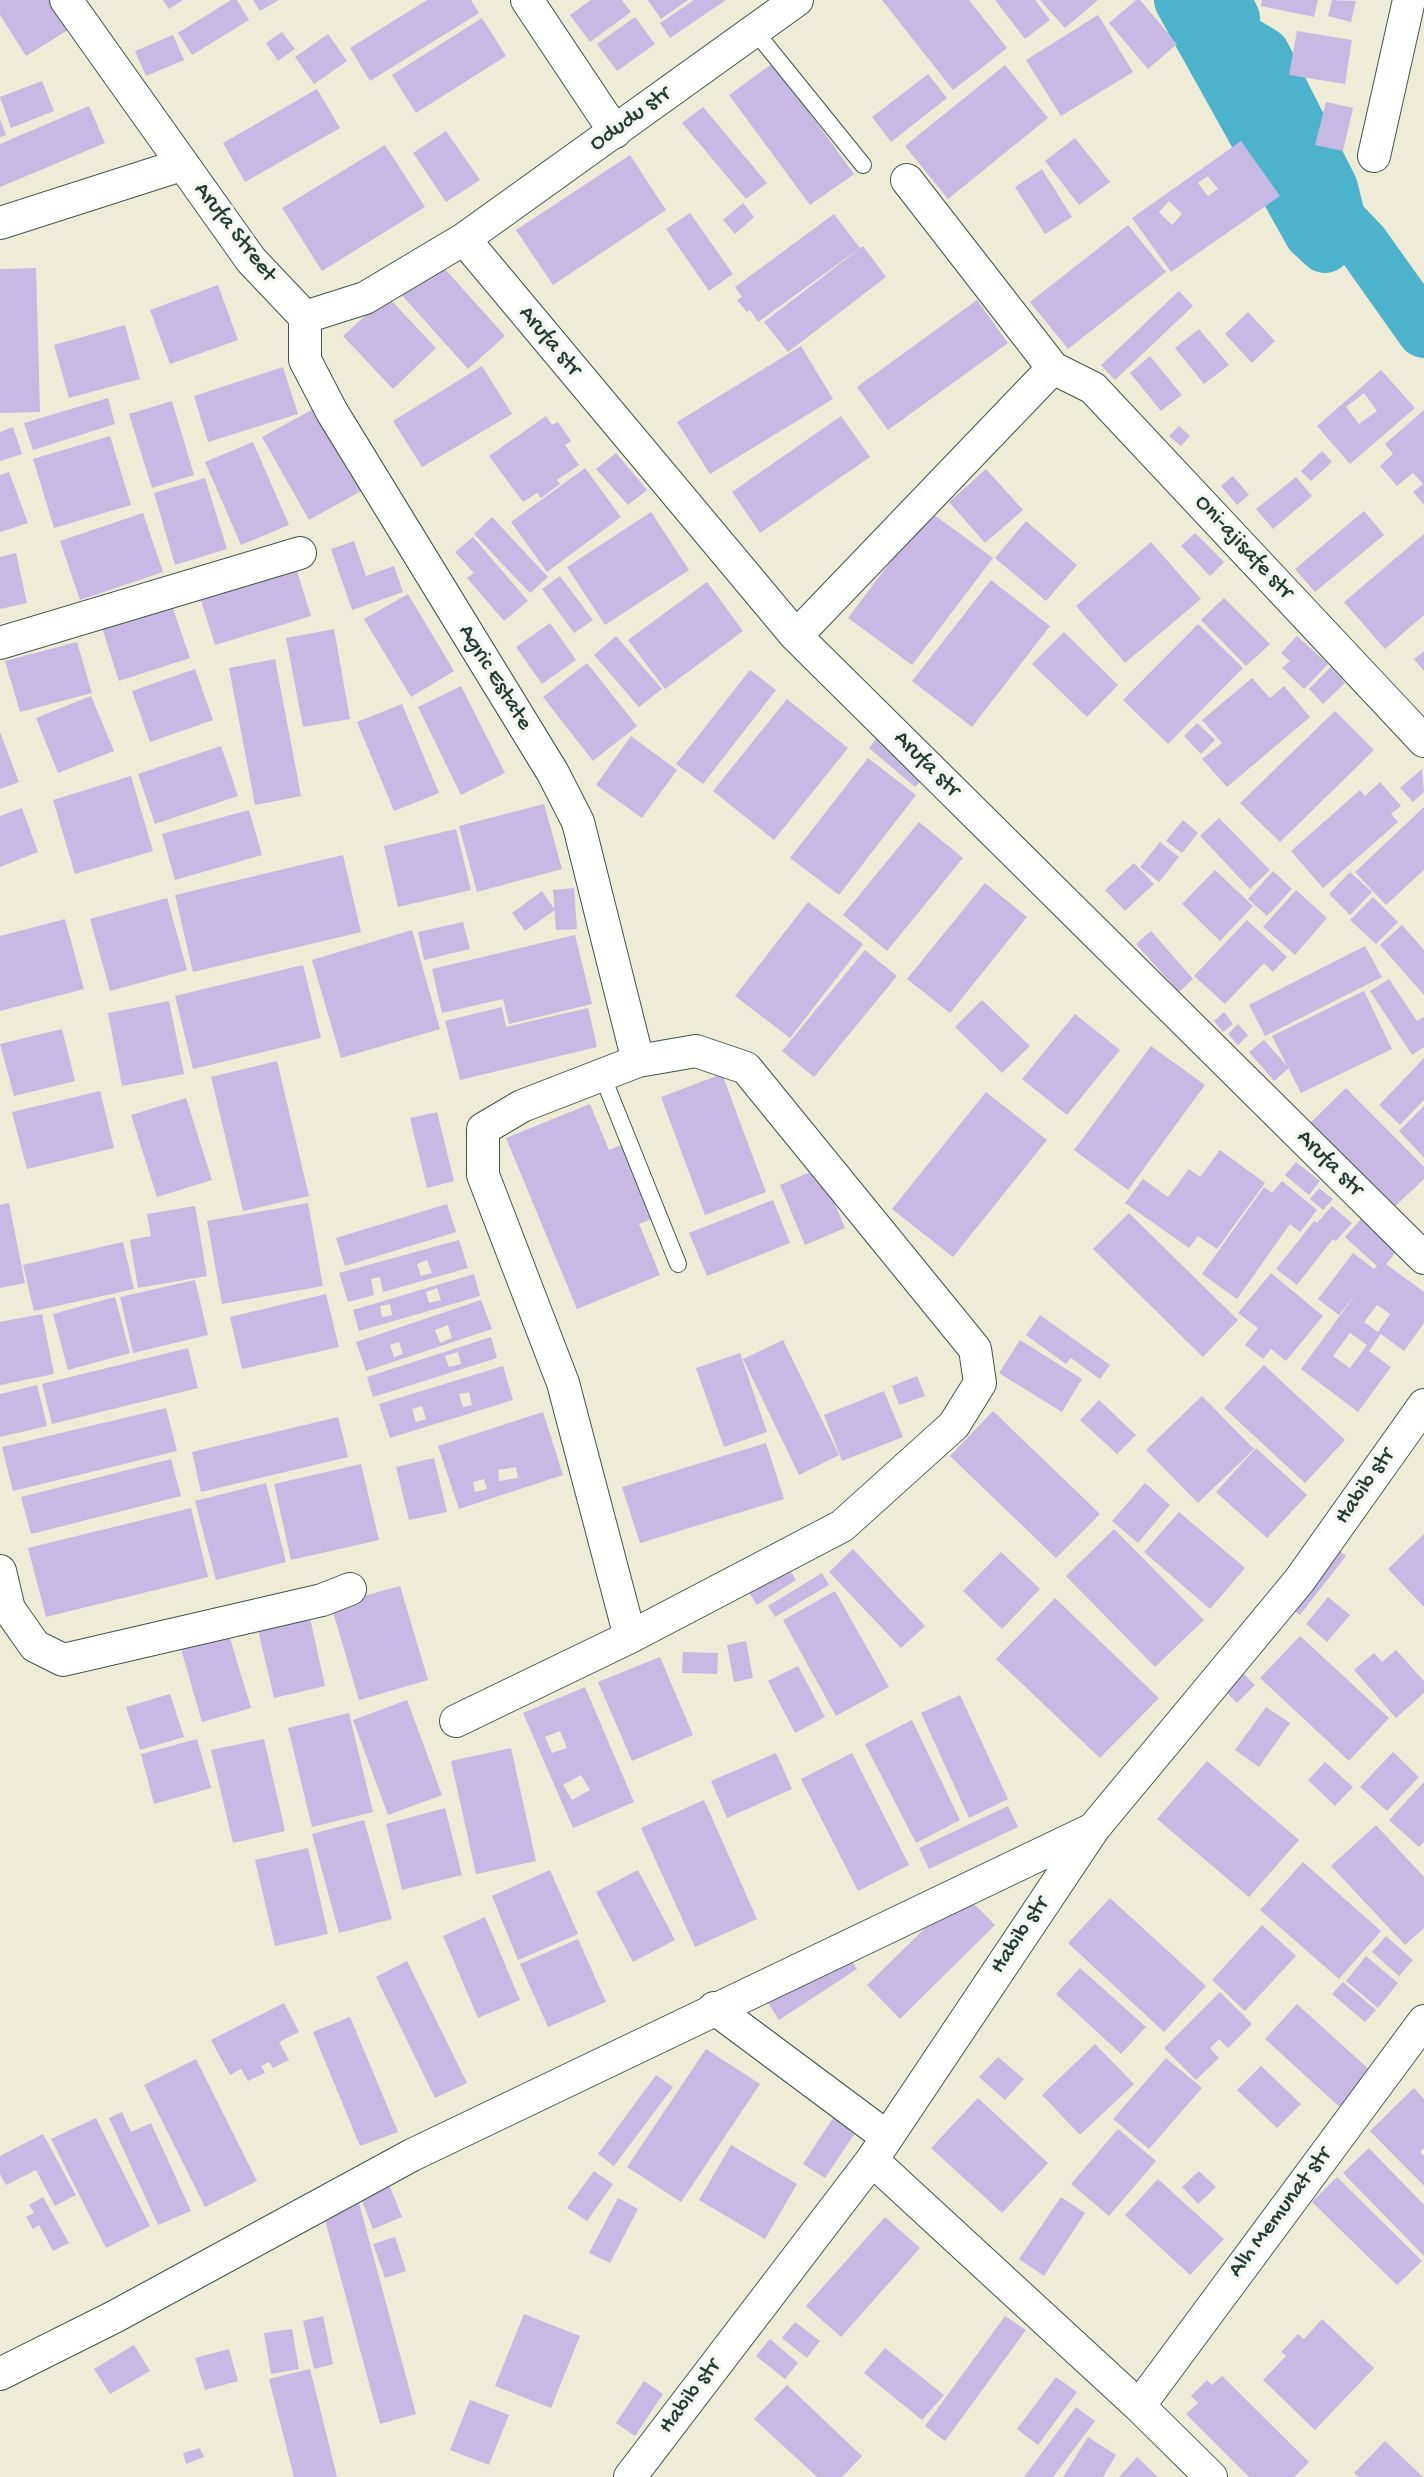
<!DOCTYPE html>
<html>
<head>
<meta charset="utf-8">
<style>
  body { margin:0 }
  canvas { display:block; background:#eeebd6 }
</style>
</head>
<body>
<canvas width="1424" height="2477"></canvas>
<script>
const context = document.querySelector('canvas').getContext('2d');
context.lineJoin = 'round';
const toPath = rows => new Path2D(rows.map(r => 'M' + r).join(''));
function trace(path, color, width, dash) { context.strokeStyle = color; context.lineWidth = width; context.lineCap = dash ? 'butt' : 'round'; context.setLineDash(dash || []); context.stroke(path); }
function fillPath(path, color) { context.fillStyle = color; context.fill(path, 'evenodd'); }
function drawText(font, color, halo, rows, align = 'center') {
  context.font = font + ' "Gochi Hand",sans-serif'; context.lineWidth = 7; context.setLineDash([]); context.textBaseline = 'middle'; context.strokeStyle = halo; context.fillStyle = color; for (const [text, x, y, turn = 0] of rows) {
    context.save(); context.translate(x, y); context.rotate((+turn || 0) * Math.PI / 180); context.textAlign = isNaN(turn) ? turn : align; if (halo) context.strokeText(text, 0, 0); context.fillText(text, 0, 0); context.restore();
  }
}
const river = toPath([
  [1181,0,1311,233,1325,246],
  [1223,0,1233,18,1230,34,1263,54,1331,188,1339,220,1363,245,1424,331]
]);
const building = toPath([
  [0,0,49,0,68,30,26,56,0,15],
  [163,0,183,0,169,9],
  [231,0,237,0,249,20,192,55,178,33],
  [253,0,279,0,260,11],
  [427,0,471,0,479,13,370,81,350,48],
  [591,0,622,0,631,12,590,42,570,15],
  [648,0,688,0,661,19],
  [694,0,726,0,670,38,660,23],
  [882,0,969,0,1007,48,953,90],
  [995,0,1035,0,1050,20,1025,39],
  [1040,0,1098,0,1065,28],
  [1136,0,1140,0,1177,44,1148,69,1109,23],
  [1262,0,1318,0,1314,17,1261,6],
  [1332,0,1356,1,1351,22,1328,16],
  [1098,15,1133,72,1061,116,1026,60],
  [635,17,655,44,617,71,597,44],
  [482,18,506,56,416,113,392,75],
  [1297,31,1352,40,1345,84,1289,75],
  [282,32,295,49,278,61,266,43],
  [328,34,347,61,314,84,295,57],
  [173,35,184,60,146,76,135,51],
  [773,63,854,174,810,205,729,95],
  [1005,65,1048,118,948,199,905,146],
  [928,74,947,98,891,142,872,117],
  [42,81,54,111,11,128,0,97],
  [317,89,340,128,245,182,223,143],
  [1326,102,1353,108,1343,151,1315,145],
  [89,106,105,143,0,187,0,144],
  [703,107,767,183,746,199,682,123],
  [0,119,6,135,0,137],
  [446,131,480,180,446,202,413,153],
  [1075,138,1110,182,1079,205,1045,161],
  [1241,141,1280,196,1171,272,1132,218],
  [1208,176,1218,189,1208,196,1198,183],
  [1169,201,1182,214,1172,225,1159,212],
  [385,145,425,207,322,271,282,208],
  [630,155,666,210,553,285,516,230],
  [1042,169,1072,217,1045,234,1015,187],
  [743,203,754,217,735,234,723,220],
  [690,213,733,274,709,291,666,229],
  [834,214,860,248,758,322,750,310,747,312,737,300,742,297,735,287],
  [1128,225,1166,272,1068,349,1030,302],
  [863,246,886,277,788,352,764,322],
  [437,260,505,336,468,369,400,293],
  [36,268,40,412,0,413,0,269],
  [218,285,238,340,170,364,150,310],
  [1179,291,1193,306,1115,380,1101,365],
  [387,296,436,348,393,389,343,336],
  [977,300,1008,343,888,430,857,387],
  [1248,312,1275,341,1252,363,1225,334],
  [125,325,140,379,69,398,54,345],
  [1199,329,1229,365,1204,384,1175,348],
  [801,346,833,399,710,474,677,422],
  [1150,356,1182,395,1161,411,1130,373],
  [482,366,512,414,422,467,393,421],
  [283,367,298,414,208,442,194,396],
  [1381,370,1415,408,1350,464,1317,426],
  [1364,393,1377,411,1359,424,1346,407],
  [108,398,115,424,33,450,24,423],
  [172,401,194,475,152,488,129,414],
  [317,407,363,490,309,520,262,437],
  [1424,410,1424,505,1413,492,1423,484,1413,473,1397,486,1380,466,1393,454,1385,444],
  [546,416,552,425,558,422,571,441,565,445,579,465,557,480,560,484,541,498,537,493,523,502,489,456],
  [841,416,870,457,760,533,732,492],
  [1179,426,1190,436,1181,446,1169,436],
  [13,427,22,454,0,461,0,432],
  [110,436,131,505,54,528,33,459],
  [253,442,289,525,241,545,205,462],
  [1322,451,1332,462,1311,481,1301,471],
  [616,453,647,490,628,505,596,469],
  [585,468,621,517,547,572,511,522],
  [986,469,1023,510,985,543,949,502],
  [9,472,28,523,0,532,0,475],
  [1233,476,1249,495,1237,505,1221,486],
  [1296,477,1312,496,1273,529,1256,509],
  [205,478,227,549,175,565,154,493],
  [929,511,993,558,912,665,848,618],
  [1364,511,1384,535,1315,592,1295,569],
  [651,512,689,570,605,625,567,567],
  [143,513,163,572,80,600,60,541],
  [492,517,548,577,530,593,474,534],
  [1026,521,1077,565,1046,601,995,558],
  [1195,533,1224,562,1210,576,1181,546],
  [1424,534,1424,615,1385,649,1344,602],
  [473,537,528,601,504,621,467,578,474,573,455,552],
  [354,541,366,576,394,566,403,592,352,610,331,549],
  [1151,542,1201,599,1125,663,1076,606],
  [16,553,27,603,0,609,0,557],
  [295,565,311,616,215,645,199,594],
  [560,576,593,620,574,633,542,589],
  [991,580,1050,626,972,727,912,681],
  [707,582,743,631,665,689,628,640],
  [408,594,454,671,411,697,364,619],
  [1224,598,1270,644,1246,666,1201,620],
  [172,606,190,658,119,681,102,628],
  [550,623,576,660,542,684,516,647],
  [1198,624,1243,668,1168,744,1123,700],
  [334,629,350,719,303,727,286,638],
  [1064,632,1118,685,1087,717,1032,664],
  [616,636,662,689,639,707,594,655],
  [1297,636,1328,664,1304,689,1282,668,1290,661,1281,653],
  [77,642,92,693,20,712,5,661],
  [1424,651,1424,671,1414,659],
  [275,659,301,796,255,805,229,668],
  [587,663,637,726,593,761,543,697],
  [1331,667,1345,683,1323,704,1309,689],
  [195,669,213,720,150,742,132,691],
  [750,670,776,690,703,784,676,764],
  [1252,678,1270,698,1284,686,1310,717,1227,787,1202,759,1222,743,1202,720],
  [461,686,505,773,461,795,418,707],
  [91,696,114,751,58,773,36,718],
  [787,699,848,748,774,840,713,791],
  [402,704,439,793,394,811,357,722],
  [1335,711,1374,750,1280,842,1240,803],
  [1197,723,1215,740,1201,754,1184,736],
  [0,732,19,782,0,789],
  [879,735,926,775,915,787,869,748],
  [631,736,677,770,642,818,596,785],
  [221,746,238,796,155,824,138,774],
  [868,758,916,795,839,895,790,858],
  [1422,769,1424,792,1413,802,1400,788],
  [131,776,153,851,75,874,53,800],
  [1380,782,1401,806,1391,814,1398,822,1323,888,1291,851,1360,790,1365,796],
  [544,804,562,869,477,892,459,826],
  [1424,807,1424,870,1386,905,1355,872],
  [22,808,38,852,0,867,0,816],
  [249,810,262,855,175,880,162,834],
  [1219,818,1270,870,1250,889,1200,836],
  [1183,820,1198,833,1182,853,1166,841],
  [919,822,963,858,887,951,843,915],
  [456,829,471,890,398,907,384,846],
  [1160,842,1179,857,1159,882,1140,867],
  [343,855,361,932,193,972,175,895],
  [1134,863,1154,884,1125,911,1105,890],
  [1215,870,1253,906,1220,941,1182,904],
  [1273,871,1292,889,1267,916,1248,899],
  [1350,872,1372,892,1350,915,1329,894],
  [985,883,1027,917,950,1013,907,979],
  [574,888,577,929,556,930,553,890],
  [1296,890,1327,918,1295,955,1263,927],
  [542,891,555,910,525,931,512,913],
  [1373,897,1398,922,1376,944,1350,920],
  [167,898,187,970,110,991,90,919],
  [808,902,863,944,790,1038,735,996],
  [65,919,84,989,0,1011,0,936],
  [1247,920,1287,957,1273,972,1264,963,1225,1004,1194,976],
  [463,922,470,949,424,960,418,932],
  [1402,925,1424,950,1424,995,1380,945],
  [412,930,440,1029,341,1058,312,960],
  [1151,931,1193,979,1179,992,1136,944],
  [575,935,592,1004,509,1024,503,999,442,1013,432,969],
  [1365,946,1382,977,1265,1036,1249,1005],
  [865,950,897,976,814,1077,782,1051],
  [303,965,321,1038,193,1069,175,996],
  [1389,979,1417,1021,1424,1017,1424,1047,1412,1055,1370,991],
  [1364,991,1392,1049,1301,1093,1272,1036],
  [982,1000,1030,1046,1002,1073,955,1027],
  [169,1001,184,1074,122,1086,108,1013],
  [502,1007,506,1027,588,1008,597,1047,460,1080,445,1021],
  [1224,1012,1233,1024,1223,1032,1214,1021],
  [1075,1014,1120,1050,1067,1115,1022,1079],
  [1238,1024,1248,1035,1238,1045,1228,1034],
  [62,1029,75,1081,14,1096,0,1044],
  [1264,1040,1289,1068,1274,1081,1249,1052],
  [1151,1046,1205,1085,1128,1190,1074,1150],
  [1424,1058,1424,1100,1400,1125,1379,1105],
  [277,1061,309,1196,243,1211,211,1077],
  [722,1074,766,1192,705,1215,661,1097],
  [1346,1088,1424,1167,1424,1179,1391,1210,1308,1125],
  [100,1091,114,1148,27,1169,12,1112],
  [986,1092,1047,1140,953,1257,892,1209],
  [186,1098,212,1180,157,1197,131,1115],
  [590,1104,609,1150,624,1144,654,1218,639,1224,660,1275,577,1309,506,1138],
  [1424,1106,1424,1158,1399,1131],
  [437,1112,454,1181,427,1188,410,1118],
  [1220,1150,1265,1183,1217,1249,1198,1236,1189,1248,1125,1203,1143,1179,1168,1197,1189,1169,1200,1177],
  [1296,1162,1320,1181,1309,1195,1285,1175],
  [820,1168,845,1228,805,1245,780,1185],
  [1282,1181,1317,1210,1300,1232,1290,1224,1237,1299,1202,1274,1264,1187,1272,1193],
  [1319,1188,1333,1199,1323,1210,1310,1199],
  [773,1200,790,1243,707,1276,689,1233],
  [9,1203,25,1283,0,1288,0,1205],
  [308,1203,323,1286,222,1304,207,1221],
  [447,1204,456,1232,345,1266,336,1238],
  [195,1206,207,1276,138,1288,130,1240,151,1236,147,1214],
  [1332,1206,1352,1223,1336,1241,1333,1239,1297,1285,1276,1269,1314,1221,1317,1223],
  [1129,1213,1238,1320,1203,1357,1093,1249],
  [1361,1219,1397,1251,1386,1264,1424,1292,1424,1323,1404,1351,1381,1334,1369,1351,1391,1367,1358,1412,1301,1369,1358,1291,1339,1315,1318,1299,1353,1253,1374,1269,1377,1266,1345,1237],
  [1377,1305,1390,1314,1378,1332,1364,1322],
  [1350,1333,1367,1345,1350,1368,1333,1356],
  [459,1240,468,1268,383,1292,380,1277,371,1279,374,1295,348,1302,339,1273],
  [427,1260,432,1273,421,1276,417,1264],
  [123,1242,134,1289,34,1311,23,1265],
  [1271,1273,1323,1316,1286,1361,1271,1349,1263,1359,1245,1345,1258,1328,1238,1313],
  [474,1274,480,1296,359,1331,353,1310],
  [437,1288,441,1300,429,1303,426,1292],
  [390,1304,392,1315,382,1317,380,1306],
  [195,1280,208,1335,133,1353,120,1297],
  [326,1294,339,1347,242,1369,230,1317],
  [115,1297,130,1353,68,1370,53,1314],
  [481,1300,492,1329,366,1371,356,1342],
  [448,1325,452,1338,440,1343,435,1330],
  [399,1342,403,1354,394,1357,390,1345],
  [42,1314,54,1374,0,1385,0,1322],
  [1040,1315,1110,1365,1100,1379,1071,1358,1066,1364,1026,1335],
  [491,1337,497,1358,373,1397,367,1377],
  [458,1352,461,1364,449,1367,445,1356],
  [783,1340,839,1455,799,1475,743,1359],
  [1020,1340,1082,1379,1062,1412,999,1373],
  [188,1348,198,1388,52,1424,42,1384],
  [740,1353,767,1432,724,1447,696,1368],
  [1264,1365,1345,1440,1305,1483,1224,1408],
  [503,1366,513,1400,390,1438,379,1404],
  [469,1392,472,1405,463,1407,459,1394],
  [422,1406,426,1419,416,1422,412,1409],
  [917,1376,925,1396,899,1405,892,1386],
  [37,1385,47,1426,0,1437,0,1394],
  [884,1391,903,1437,842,1461,824,1415],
  [1202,1396,1254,1449,1198,1503,1146,1450],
  [1099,1400,1136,1435,1117,1454,1080,1420],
  [166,1408,177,1451,13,1491,2,1447],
  [993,1411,1100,1514,1056,1558,950,1456],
  [543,1412,563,1475,459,1509,438,1446],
  [516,1467,518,1478,499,1481,498,1470],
  [484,1479,487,1489,475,1492,473,1482],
  [338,1417,348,1457,201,1492,192,1452],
  [766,1443,784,1499,640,1543,622,1487],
  [1256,1448,1307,1495,1267,1538,1216,1492],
  [434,1458,447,1512,409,1520,396,1467],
  [171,1459,181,1496,31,1534,21,1497],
  [361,1464,379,1540,291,1560,274,1484],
  [266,1483,286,1562,216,1580,195,1501],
  [1145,1483,1170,1505,1138,1543,1112,1521],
  [191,1508,208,1577,46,1617,28,1548],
  [1179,1512,1245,1568,1210,1609,1144,1552],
  [1114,1529,1204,1620,1155,1667,1066,1576],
  [1424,1534,1424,1607,1388,1569],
  [1331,1545,1346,1556,1300,1615,1285,1604],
  [853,1549,925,1626,901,1648,829,1572],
  [1001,1552,1040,1589,1002,1629,963,1591],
  [785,1562,796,1580,757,1605,746,1588],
  [822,1573,829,1585,775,1617,768,1606],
  [400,1586,428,1680,359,1700,331,1605],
  [835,1591,889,1687,836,1716,783,1620],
  [1328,1597,1350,1615,1327,1642,1306,1624],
  [1055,1598,1159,1698,1100,1758,996,1659],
  [308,1609,325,1686,274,1698,256,1621],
  [227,1628,251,1708,202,1722,179,1642],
  [1300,1636,1389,1718,1349,1761,1260,1678],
  [746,1641,753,1678,734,1682,727,1645],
  [1396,1650,1424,1681,1424,1693,1396,1718,1354,1670,1374,1653,1382,1662],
  [683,1652,718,1653,717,1674,682,1673],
  [660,1657,693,1735,632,1761,598,1682],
  [798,1666,825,1717,795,1733,768,1681],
  [1242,1672,1255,1685,1237,1703,1224,1690],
  [585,1687,634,1802,573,1828,523,1713],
  [560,1731,567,1748,552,1753,545,1737],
  [581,1775,590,1790,572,1800,563,1785],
  [170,1694,184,1737,140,1750,126,1707],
  [960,1695,1008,1799,969,1818,921,1713],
  [407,1700,442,1795,388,1815,353,1720],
  [1266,1707,1290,1723,1259,1767,1235,1750],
  [349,1713,373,1812,312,1827,288,1728],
  [912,1720,960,1820,916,1843,865,1744],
  [197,1739,211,1788,154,1804,141,1754],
  [264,1739,285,1831,233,1843,211,1750],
  [511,1748,536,1861,476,1874,451,1761],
  [1393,1752,1419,1777,1387,1811,1360,1787],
  [776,1753,792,1789,727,1818,711,1781],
  [852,1753,909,1865,858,1891,801,1779],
  [1207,1761,1299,1840,1249,1897,1157,1819],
  [1325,1762,1353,1787,1335,1806,1308,1780],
  [1424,1782,1424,1842,1419,1847,1389,1820],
  [704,1800,757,1919,695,1947,641,1828],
  [1008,1806,1018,1827,929,1869,919,1848],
  [445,1808,462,1875,402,1890,386,1824],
  [364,1820,392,1919,339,1933,312,1834],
  [1376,1825,1424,1877,1424,1928,1405,1945,1331,1866],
  [308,1848,328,1934,275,1946,255,1860],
  [1303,1862,1381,1931,1339,1979,1260,1910],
  [550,1870,578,1934,518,1960,492,1896],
  [638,1870,675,1940,633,1962,596,1892],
  [962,1892,995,1925,900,2019,867,1985],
  [1110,1898,1206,1986,1164,2032,1068,1943],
  [485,1917,520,2000,478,2018,443,1936],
  [1262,1925,1296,1956,1245,2011,1212,1980],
  [1386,1936,1413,1960,1399,1976,1372,1952],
  [578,1939,606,2002,548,2027,520,1964],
  [846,1952,857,1969,779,2020,768,2003],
  [1366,1956,1398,1983,1378,2008,1346,1981],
  [407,1961,467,2083,435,2098,376,1977],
  [1080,1968,1146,2027,1121,2054,1056,1994],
  [1343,1982,1376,2010,1365,2022,1332,1994],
  [1220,1992,1252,2024,1228,2048,1219,2039,1210,2048,1219,2058,1196,2080,1164,2048],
  [284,2003,299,2032,279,2042,289,2060,273,2068,269,2062,261,2066,265,2073,248,2081,241,2069,230,2075,211,2040],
  [1297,2004,1374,2074,1342,2109,1265,2039],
  [350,2017,398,2132,360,2146,313,2032],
  [1095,2044,1134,2084,1080,2135,1042,2095],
  [706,2049,760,2084,681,2202,627,2167],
  [998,2057,1024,2079,1005,2100,979,2077],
  [1166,2058,1202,2088,1149,2149,1113,2119],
  [196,2059,257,2181,205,2207,144,2085],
  [1261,2066,1301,2104,1277,2128,1237,2090],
  [656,2075,673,2087,614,2166,598,2154],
  [1414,2088,1424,2099,1424,2148,1420,2152,1424,2156,1424,2186,1370,2131],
  [978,2098,1048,2163,1002,2213,931,2148],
  [122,2112,131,2132,151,2123,191,2211,158,2225,109,2118],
  [835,2115,857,2130,825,2178,803,2164],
  [96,2118,150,2226,106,2248,51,2139],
  [1118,2129,1156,2161,1109,2216,1071,2184],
  [43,2134,76,2195,55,2206,36,2170,6,2185,0,2174,0,2156],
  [731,2145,797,2184,765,2239,699,2200],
  [1369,2148,1424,2205,1424,2256,1343,2173],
  [594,2171,613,2184,587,2221,567,2208],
  [1199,2171,1216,2187,1198,2204,1182,2187],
  [1337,2177,1422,2261,1397,2285,1312,2202],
  [1158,2179,1224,2239,1190,2275,1125,2215],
  [389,2184,402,2217,373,2229,360,2196],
  [43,2197,69,2243,53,2251,39,2225,33,2229,26,2217,34,2213,29,2205],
  [1061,2197,1085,2213,1044,2276,1019,2259],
  [618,2198,638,2209,610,2263,589,2253],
  [359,2203,416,2414,380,2424,323,2212],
  [885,2217,920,2248,841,2337,806,2306],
  [395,2237,406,2271,385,2278,373,2244],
  [524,2314,580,2336,551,2408,495,2386],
  [323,2316,333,2364,314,2369,303,2321],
  [1005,2316,1026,2330,945,2441,925,2426],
  [1322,2319,1374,2368,1315,2430,1263,2380,1286,2356,1281,2352,1298,2334,1304,2339],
  [795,2322,820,2341,807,2358,782,2338],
  [292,2329,299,2369,271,2374,264,2333],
  [770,2339,798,2363,785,2379,756,2356],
  [134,2345,150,2371,110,2394,94,2369],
  [885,2348,944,2395,922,2420,864,2373],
  [229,2349,238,2381,205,2390,195,2358],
  [310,2369,337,2477,294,2477,269,2379],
  [1222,2376,1309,2462,1294,2477,1249,2477,1186,2414,1198,2403,1191,2396,1207,2380,1212,2385],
  [1056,2377,1077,2392,1038,2445,1017,2429],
  [644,2381,663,2394,635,2436,616,2423],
  [787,2385,862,2456,842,2477,817,2477,754,2419],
  [470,2400,509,2415,489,2465,450,2450],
  [1076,2407,1095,2421,1053,2477,1024,2477],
  [1088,2437,1116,2455,1103,2477,1063,2477],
  [1385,2441,1423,2477,1359,2477,1354,2473],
  [200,2448,204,2457,186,2464,183,2453],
  [1137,2457,1158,2477,1119,2477]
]);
const lane = toPath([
  [754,30,863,165],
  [602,1075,678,1264]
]);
const street = toPath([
  [66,0,251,260,305,317,365,298,464,239,797,0],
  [527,0,615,132],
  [1374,156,1409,0],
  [907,180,1053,368,1093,388,1424,741],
  [0,223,181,165],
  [464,239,796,636,1424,1258],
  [305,317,305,360,332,412,553,773,578,822,638,1061],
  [796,636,1053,368],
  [0,643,300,553],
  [0,1571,9,1609,35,1646,63,1660,322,1600,350,1589],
  [456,1721,630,1637,842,1526,954,1425,980,1383,975,1349,746,1068,696,1051,638,1061,522,1106,483,1129,483,1175,563,1383,630,1637],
  [714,2008,887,2137],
  [872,2160,1139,2406,1211,2477],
  [0,2374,114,2317,412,2155,1093,1829],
  [1139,2406,1424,2021],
  [630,2477,872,2160,1094,1828,1299,1581,1424,1405]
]);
const streetNames = [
  ["Odudu str",631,120,-36],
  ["Arufa Street",234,233,52],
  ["Arufa str",549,342,50],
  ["Oni-ajisafe str",1243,548,47],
  ["Agric Estate",494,678,58],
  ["Arufa str",926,765,45],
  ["Arufa str",1329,1164,45],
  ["Habib str",1366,1487,-55],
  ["Habib str",1021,1936,-56],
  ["Alh Memunat str",1281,2213,-53],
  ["Habib str",691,2397,-53]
];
trace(river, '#4db2cc', 54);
fillPath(building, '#c8b8e4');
trace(lane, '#3e574c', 18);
trace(street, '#3e574c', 34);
trace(lane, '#fff', 16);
trace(street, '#fff', 32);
drawText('23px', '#1f3d34', '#f6f6f2', streetNames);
</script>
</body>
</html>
